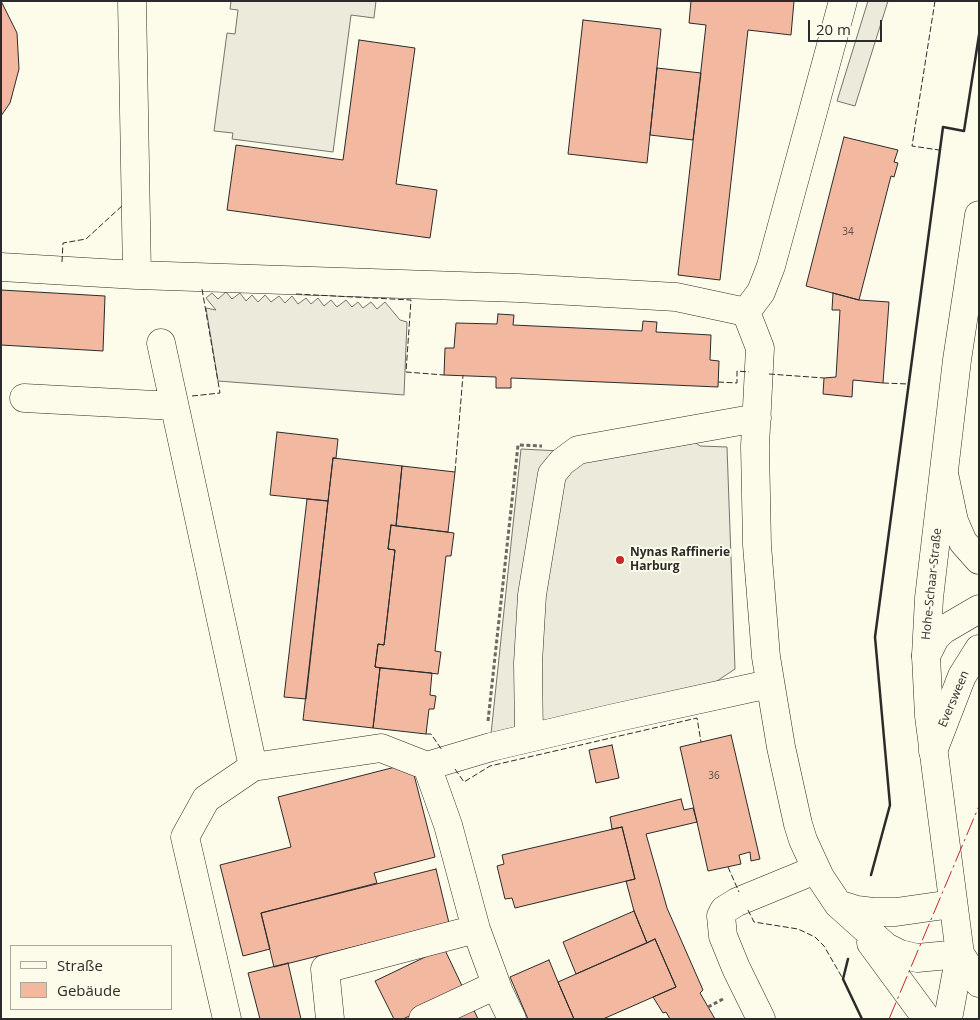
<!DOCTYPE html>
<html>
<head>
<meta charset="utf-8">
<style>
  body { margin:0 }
  #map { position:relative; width:980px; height:1020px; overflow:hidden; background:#fdfbea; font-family:"Open Sans",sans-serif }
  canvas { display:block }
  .frame { position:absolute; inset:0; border:2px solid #2b2b2b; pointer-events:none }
  .legend { position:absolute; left:10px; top:945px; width:162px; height:65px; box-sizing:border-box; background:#fdfbea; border:1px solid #a9a89e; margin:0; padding:6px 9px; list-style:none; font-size:15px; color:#2b2b2b }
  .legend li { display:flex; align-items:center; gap:10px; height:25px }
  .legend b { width:25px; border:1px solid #a9a89e }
  .scale { position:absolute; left:808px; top:20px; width:74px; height:22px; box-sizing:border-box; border:2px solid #2b2b2b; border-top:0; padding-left:6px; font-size:15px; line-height:18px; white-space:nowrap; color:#2b2b2b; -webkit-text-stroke:4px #fdfbea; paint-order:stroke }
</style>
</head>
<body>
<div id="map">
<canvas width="980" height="1020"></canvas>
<div class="frame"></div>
<ul class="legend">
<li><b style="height:6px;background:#fdfbea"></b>Straße</li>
<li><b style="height:14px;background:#f2b8a0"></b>Gebäude</li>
</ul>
<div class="scale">20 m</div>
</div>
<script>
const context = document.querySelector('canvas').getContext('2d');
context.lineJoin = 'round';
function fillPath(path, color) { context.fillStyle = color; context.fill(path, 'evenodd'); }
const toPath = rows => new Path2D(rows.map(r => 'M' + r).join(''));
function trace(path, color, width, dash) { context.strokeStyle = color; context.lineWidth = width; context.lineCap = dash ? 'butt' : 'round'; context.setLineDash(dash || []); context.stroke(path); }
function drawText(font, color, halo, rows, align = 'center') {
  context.font = font + ' "Open Sans",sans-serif'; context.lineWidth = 4; context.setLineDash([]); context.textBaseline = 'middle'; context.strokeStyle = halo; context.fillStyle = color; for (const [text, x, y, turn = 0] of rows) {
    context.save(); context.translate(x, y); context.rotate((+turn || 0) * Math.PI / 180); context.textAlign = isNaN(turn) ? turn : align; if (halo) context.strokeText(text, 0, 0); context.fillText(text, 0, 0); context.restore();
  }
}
const parking = toPath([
  [231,1,376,1,374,18,351,15,333,152,232,139,233,133,214,131,227,33,235,34,238,10,230,9,231,1],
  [868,1,888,1,855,106,837,101,868,1],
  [226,292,232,299,240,293,246,301,252,295,258,302,265,295,271,302,279,296,285,303,292,296,298,304,306,298,311,304,318,298,324,306,331,300,337,307,346,300,352,307,358,302,363,308,371,302,377,309,385,302,400,320,407,322,404,395,218,381,206,308,216,310,206,298,212,293,218,299,226,292],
  [675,427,700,446,727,447,735,669,714,683,491,734,521,449,561,451,675,427]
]);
const building = toPath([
  [1,1,17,33,19,69,10,103,1,116,1,1],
  [691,1,794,1,791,35,748,30,720,280,678,275,706,25,689,23,691,1],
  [583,20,661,29,647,163,568,154,583,20],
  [359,40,415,48,396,184,437,190,430,238,227,210,236,145,343,160,359,40],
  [657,68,701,73,693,140,650,135,657,68],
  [844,137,898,150,894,162,898,163,894,177,891,176,859,300,806,286,844,137],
  [1,290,105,296,103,351,1,345,1,290],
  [833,293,859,300,889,302,883,383,853,380,852,397,823,394,824,378,836,377,840,310,832,310,833,293],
  [498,314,514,315,513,325,642,331,643,321,657,322,656,332,711,335,710,360,719,361,718,387,511,378,511,388,496,388,496,377,444,375,445,348,454,348,456,323,497,324,498,314],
  [277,432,338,439,336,458,333,458,328,501,270,495,277,432],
  [333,458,402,466,396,526,391,525,388,549,395,550,384,645,378,644,375,667,380,668,373,728,303,720,333,458],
  [402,466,455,472,448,532,396,526,402,466],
  [307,499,328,501,306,699,284,697,307,499],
  [391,525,454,533,451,556,446,556,435,651,441,652,438,674,375,667,378,644,384,645,395,550,388,549,391,525],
  [380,668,432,673,430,695,436,696,434,709,429,709,426,734,373,728,380,668],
  [731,735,760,859,751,861,750,852,739,855,741,864,708,871,680,747,731,735],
  [612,745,619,778,596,783,589,750,612,745],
  [411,763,435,857,374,873,377,883,261,913,270,949,243,956,220,865,291,847,278,797,411,763],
  [681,799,684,810,693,808,697,822,646,834,667,908,703,990,700,993,715,1019,670,1019,666,1012,663,1013,653,997,676,987,655,939,647,943,634,911,626,881,635,879,622,827,612,829,610,817,681,799],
  [622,827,635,879,515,908,512,898,505,899,497,866,504,864,502,855,622,827],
  [436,869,449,923,274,967,261,913,436,869],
  [634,911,647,943,576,974,563,942,634,911],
  [655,939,676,987,603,1019,574,1019,558,982,655,939],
  [444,948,464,990,403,1019,394,1019,375,981,444,948],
  [549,960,558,982,574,1019,528,1019,510,977,549,960],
  [288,963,301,1019,260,1019,248,973,288,963],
  [472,1006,478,1019,444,1019,472,1006]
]);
const path = toPath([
  [488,721,518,445,542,446],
  [708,1007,723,999]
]);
const minor = toPath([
  [132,1,137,275],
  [843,1,771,266,761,292,746,312,760,348,755,446,757,545,766,657,781,747,798,824,803,840,820,877,838,904,886,947,900,954,917,958,960,954],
  [1,267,137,275,518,288,676,297,746,312],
  [161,343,253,767,206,799,185,837,227,1019],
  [24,398,174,406],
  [945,478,954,521,963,542,979,560],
  [926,656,935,638,943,630,979,609],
  [529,738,528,663,532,595,552,474,562,462,578,450,757,418],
  [933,751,962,676,979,649],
  [427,766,448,825,476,929,499,992,512,1019],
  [253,767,381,748,427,766,491,747,614,718,769,684],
  [838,904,857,910,873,912,896,912,952,904],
  [871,943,927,1019],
  [330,1019,325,969,476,929],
  [423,1019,496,985],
  [761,1019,736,968,723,936,721,916,724,910,737,902,815,870]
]);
const major = toPath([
  [960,954,979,983],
  [948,1019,960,954,929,716,926,656,929,598,957,360,979,215]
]);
const fence = toPath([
  [935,1,912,146,939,150],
  [62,262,63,243,86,239,123,205],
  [296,294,411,300,406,372,444,375],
  [769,374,824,378],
  [718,382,737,383,737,371,749,372],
  [883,383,908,384],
  [192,396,220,393,202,289],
  [455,472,463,375],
  [426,734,431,734,442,750],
  [455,769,464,782,490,766,697,718,701,742],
  [728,867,739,892],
  [748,910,754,922,798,929,815,937,824,946,843,979]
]);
const wall = toPath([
  [871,875,890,805,875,637,943,127,964,131,979,35],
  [848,959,843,979,862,1019]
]);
const power = toPath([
  [889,1019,979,806]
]);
const markers = [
  [620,560,5,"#c62828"]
];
const numberNames = [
  ["34",848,232],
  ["36",714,776]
];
const poiNames = [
  ["Nynas Raffinerie",630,553],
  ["Harburg",630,567]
];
const streetNames = [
  ["Hohe-Schaar-Straße",932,584,-84],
  ["Eversween",954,699,-67]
];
fillPath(parking, '#eceadb');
trace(parking, '#74746e', 1);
fillPath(building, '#f2b8a0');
trace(building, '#2b2b2b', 1);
trace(minor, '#2b2b2b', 29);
trace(major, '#2b2b2b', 29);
trace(path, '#6a6964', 3, [4, 2.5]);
trace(minor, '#fdfbea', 28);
trace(major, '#fdfbea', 28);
trace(fence, '#2b2b2b', 1, [6, 2.5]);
trace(wall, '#2b2b2b', 2.5);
trace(power, '#c62828', 1, [18, 4, 2.5, 4]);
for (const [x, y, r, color] of markers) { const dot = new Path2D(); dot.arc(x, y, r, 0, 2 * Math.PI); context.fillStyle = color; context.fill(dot); trace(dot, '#fdfbea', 2); }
drawText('10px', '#5d4e48', null, numberNames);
drawText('bold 12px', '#2b2b2b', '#fdfbea', poiNames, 'left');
drawText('12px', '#2b2b2b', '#fdfbea', streetNames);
</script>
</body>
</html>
